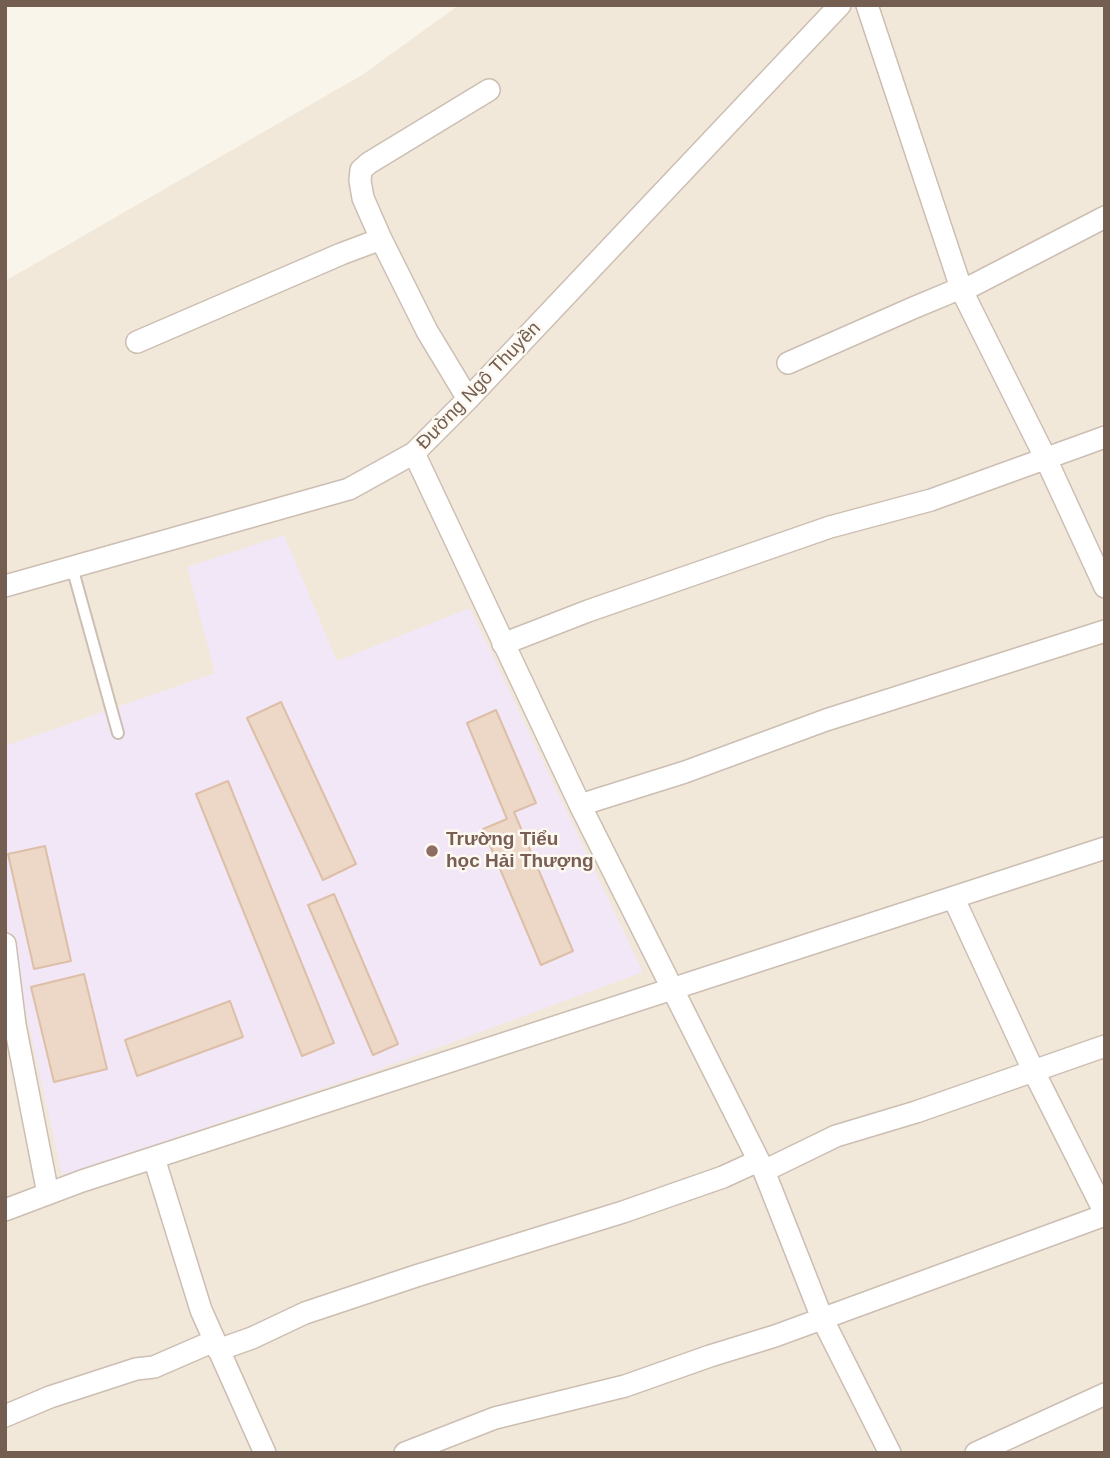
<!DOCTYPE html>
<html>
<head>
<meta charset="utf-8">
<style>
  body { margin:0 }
  #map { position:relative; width:1110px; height:1458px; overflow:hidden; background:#faf5eb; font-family:Helvetica,sans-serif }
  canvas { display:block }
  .frame { position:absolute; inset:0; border:7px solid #735e51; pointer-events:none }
</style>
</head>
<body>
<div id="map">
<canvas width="1110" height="1458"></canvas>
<div class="frame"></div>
</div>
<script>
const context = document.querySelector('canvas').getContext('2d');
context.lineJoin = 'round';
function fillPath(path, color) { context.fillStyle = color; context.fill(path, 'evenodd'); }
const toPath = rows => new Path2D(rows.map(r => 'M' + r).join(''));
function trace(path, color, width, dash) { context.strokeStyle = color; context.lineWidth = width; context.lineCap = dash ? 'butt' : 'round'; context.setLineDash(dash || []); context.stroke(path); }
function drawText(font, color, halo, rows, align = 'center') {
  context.font = font + ' Helvetica,sans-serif'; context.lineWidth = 5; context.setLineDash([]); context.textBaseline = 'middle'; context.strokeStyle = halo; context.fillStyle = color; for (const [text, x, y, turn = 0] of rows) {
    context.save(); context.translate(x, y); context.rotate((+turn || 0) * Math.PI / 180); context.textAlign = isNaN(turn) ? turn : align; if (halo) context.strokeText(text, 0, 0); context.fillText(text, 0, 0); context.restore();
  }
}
const residential = toPath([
  [459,5,1105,5,1105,1453,5,1453,5,281,362,75]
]);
const education = toPath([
  [284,535,337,661,470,608,643,972,369,1073,62,1175,5,917,5,746,215,673,187,567]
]);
const building = toPath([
  [281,702,356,864,323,880,247,718,281,702],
  [496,710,536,803,514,812,573,951,541,965,483,829,507,819,467,723,496,710],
  [228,781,334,1043,302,1056,196,794,228,781],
  [45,846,71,961,34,969,8,854,45,846],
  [334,894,398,1044,373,1055,308,905,334,894],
  [84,974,107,1069,54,1082,31,987,84,974],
  [230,1001,243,1037,137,1076,125,1040,230,1001]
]);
const lane = toPath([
  [72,567,118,733]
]);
const street = toPath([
  [867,5,962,291,1046,459,1105,587],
  [137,342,341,254,381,239],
  [788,363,913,308,961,288,962,291,1105,217],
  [468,399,427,331,381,239,363,198,360,181,361,170,369,163,489,90],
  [414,453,580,805,764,1171,822,1318,890,1453],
  [5,586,349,489,414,453,468,399,840,5],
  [503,644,588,611,830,527,931,500,1105,437],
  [580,805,685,772,826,720,1105,631],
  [954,899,1033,1070,1105,1213],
  [5,944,15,1025,48,1194],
  [154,1158,201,1310,265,1453],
  [764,1171,836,1136,916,1112,1105,1046],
  [5,1210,82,1181,1105,848],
  [218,1350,252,1338,305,1313,416,1276,623,1212,723,1177,758,1161],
  [5,1416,50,1397,136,1369,154,1367,214,1341],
  [405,1453,495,1418,625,1386,710,1356,775,1336,1105,1215],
  [976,1453,1105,1394]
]);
const markers = [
  [432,851,7,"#8d6e63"]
];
const streetNames = [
  ["Đường Ngô Thuyền",479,386,-46]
];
const educationNames = [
  ["Trường Tiểu",446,840],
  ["học Hải Thượng",446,862]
];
fillPath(residential, '#f1e8da');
fillPath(education, '#f2e7f7');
fillPath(building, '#edd7c6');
trace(building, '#ddbfa8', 2);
trace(lane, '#ccbeb2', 14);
trace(street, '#ccbeb2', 24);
trace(lane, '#fff', 10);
trace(street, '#fff', 21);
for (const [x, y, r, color] of markers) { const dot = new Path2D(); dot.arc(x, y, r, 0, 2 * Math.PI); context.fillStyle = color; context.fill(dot); trace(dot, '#fdf9f1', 2.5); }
drawText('19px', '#735e51', '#fdf9f1', streetNames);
drawText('bold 19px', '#785e54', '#fdf9f1', educationNames, 'left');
</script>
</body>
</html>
